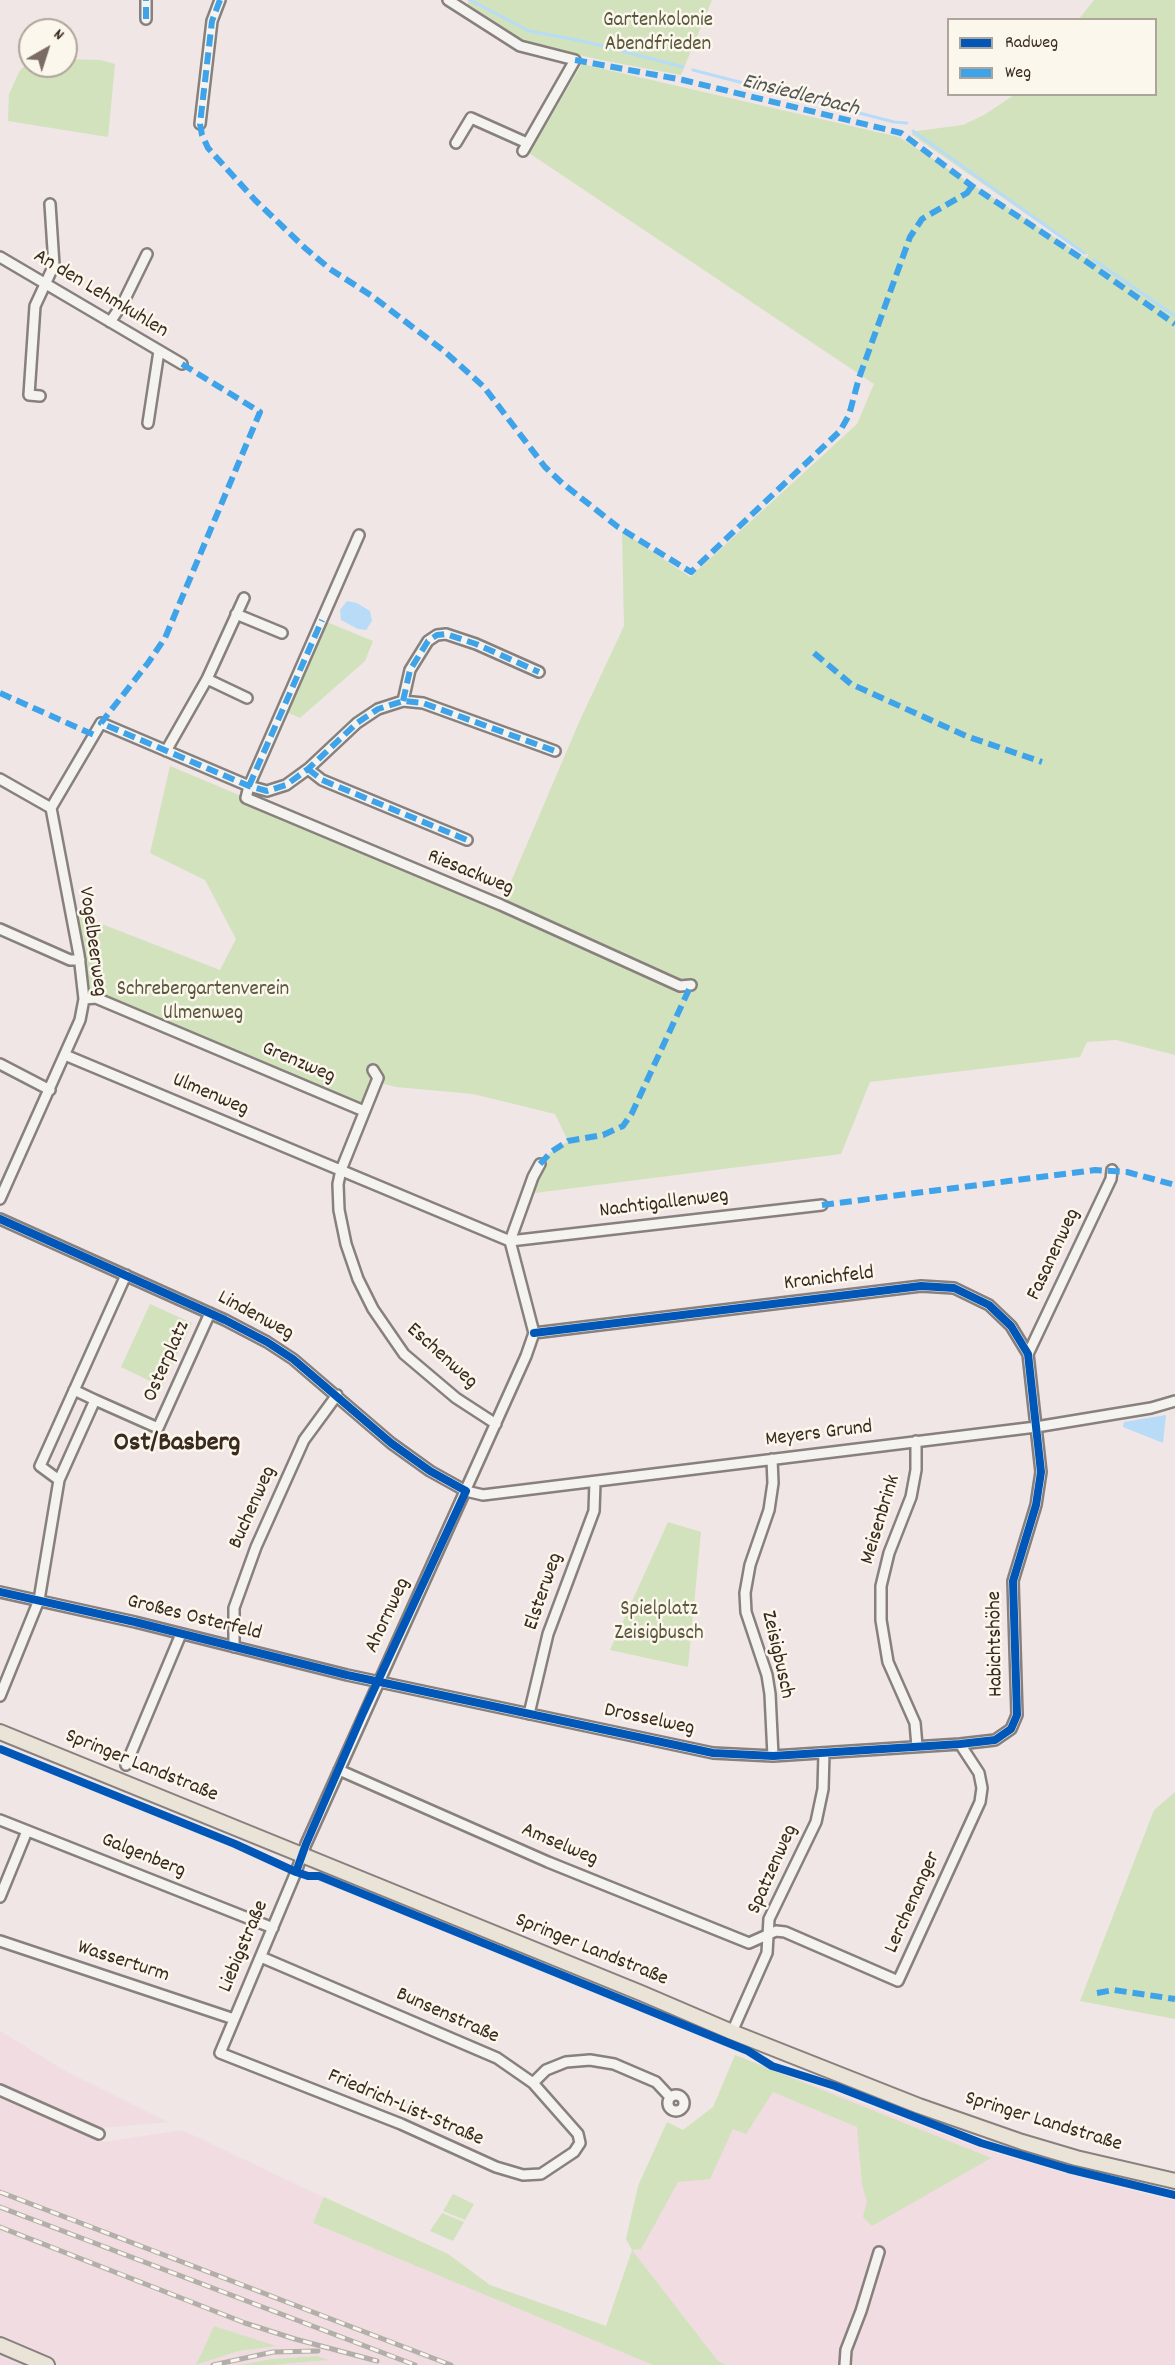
<!DOCTYPE html>
<html>
<head>
<meta charset="utf-8">
<style>
  body { margin:0 }
  #map { position:relative; width:1175px; height:2365px; overflow:hidden; background:#f0e6e6; font-family:Dekko,sans-serif }
  canvas { display:block }
  .legend { position:absolute; left:947px; top:18px; width:210px; height:78px; box-sizing:border-box; background:#fbf7ec; border:2px solid #aea59a; margin:0; padding:8px 10px; list-style:none; font-size:18px; color:#3b2a1e }
  .legend li { display:flex; align-items:center; gap:12px; height:30px }
  .legend b { width:30px; border:2px solid #aea59a }
  .north { position:absolute; left:18px; top:18px; width:60px; height:60px; box-sizing:border-box; background:#fbf7ec; border:2px solid #aea59a; border-radius:50%; rotate:39deg; font-size:16px; font-weight:700; line-height:24px; text-align:center; color:#3b2a1e }
  .north::after { content:''; display:block; margin:auto; width:21px; height:27px; background:#7a6c64; clip-path:polygon(50% 0,100% 100%,50% 72%,0 100%) }
</style>
</head>
<body>
<div id="map">
<canvas width="1175" height="2365"></canvas>
<ul class="legend">
<li><b style="height:8px;background:#0057b8"></b>Radweg</li>
<li><b style="height:8px;background:#3fa3ea"></b>Weg</li>
</ul>
<div class="north">N</div>
</div>
<script>
const context = document.querySelector('canvas').getContext('2d');
context.lineJoin = 'round';
function fillPath(path, color) { context.fillStyle = color; context.fill(path, 'evenodd'); }
const toPath = rows => new Path2D(rows.map(r => 'M' + r).join(''));
function trace(path, color, width, dash) { context.strokeStyle = color; context.lineWidth = width; context.lineCap = dash ? 'butt' : 'round'; context.setLineDash(dash || []); context.stroke(path); }
function drawText(font, color, halo, rows, align = 'center') {
  context.font = font + ' Dekko,sans-serif'; context.lineWidth = 5; context.setLineDash([]); context.textBaseline = 'middle'; context.strokeStyle = halo; context.fillStyle = color; for (const [text, x, y, turn = 0] of rows) {
    context.save(); context.translate(x, y); context.rotate((+turn || 0) * Math.PI / 180); context.textAlign = isNaN(turn) ? turn : align; if (halo) context.strokeText(text, 0, 0); context.fillText(text, 0, 0); context.restore();
  }
}
const built = toPath([
  [0,2031,69,2073,168,2122,100,2128,0,2084],
  [735,2055,979,2148,1075,2176,1175,2201,1175,2365,727,2365,718,2361,632,2250,683,2130,714,2107],
  [0,2097,103,2142,182,2130,325,2198,313,2223,653,2365,271,2365,327,2360,316,2356,272,2359,239,2365,197,2365,239,2351,274,2346,214,2326,196,2365,0,2365]
]);
const green = toPath([
  [468,0,712,0,681,75,601,60,527,43,468,7],
  [1094,0,1175,0,1175,1055,1116,1040,1087,1042,1080,1057,870,1082,841,1154,527,1194,540,1164,551,1152,568,1141,555,1114,473,1094,396,1087,376,1082,364,1111,96,998,84,999,71,912,220,970,236,939,205,880,150,853,170,766,501,905,580,720,624,626,622,531,690,577,857,424,874,384,529,153,582,64,899,137,1086,258,1089,253,1085,255,911,134,917,131,963,125,984,115,1014,95,1156,94,1156,20,1079,19],
  [30,59,30,66,66,66,66,59,100,60,115,64,108,137,8,121,9,94,19,72],
  [322,620,373,641,365,661,300,718,282,710],
  [150,1304,192,1323,162,1387,121,1367],
  [668,1522,701,1532,688,1667,610,1650],
  [1175,1792,1175,2019,1080,2001,1154,1810],
  [735,2055,991,2158,872,2226,863,2217,867,2202,862,2184,857,2127,773,2092,746,2134,733,2129,710,2179,678,2182,641,2249,632,2250,718,2361,727,2365,653,2365,313,2223,324,2197,448,2254,490,2285,606,2326,632,2250,626,2239,638,2186,667,2122,683,2130,713,2107],
  [453,2194,474,2204,465,2220,443,2211],
  [442,2213,464,2222,453,2241,430,2231],
  [214,2326,276,2346,239,2351,196,2365],
  [316,2356,329,2360,271,2365,239,2365,272,2359]
]);
const water = toPath([
  [347,601,357,603,370,611,372,621,366,630,358,629,341,620,340,610],
  [1166,1415,1163,1443,1123,1427,1124,1422]
]);
const stream = toPath([
  [470,0,529,31,587,42,683,67],
  [693,70,894,122,907,123],
  [913,131,1084,253],
  [1094,260,1175,316]
]);
const street = toPath([
  [448,0,520,46,575,60,523,151],
  [146,19,146,0],
  [200,124,212,21,220,0],
  [456,143,471,118,527,143],
  [0,257,182,364],
  [110,322,123,303,147,254],
  [40,396,29,395,35,306,54,265,50,204],
  [148,423,159,351],
  [359,535,249,786,246,798,501,905,680,986,691,985],
  [236,614,282,633],
  [207,679,247,698],
  [403,701,410,670,428,641,437,635,446,634,476,644,539,672],
  [166,751,207,679,244,598],
  [308,769,322,780,467,840],
  [0,779,51,808],
  [0,929,70,960,80,960],
  [84,999,96,998,364,1111],
  [65,1055,510,1241,822,1205],
  [0,1064,50,1090],
  [373,1070,378,1078,341,1170,338,1184,339,1210,346,1244,358,1279,373,1309,404,1354,456,1398,496,1424],
  [0,1199,80,1020,84,999,79,955,51,808,101,723,249,786,267,791,286,785,308,769,357,723,378,709,403,701,423,703,555,751],
  [0,1219,225,1320,267,1342,293,1359,391,1443,430,1471,466,1491,483,1495,1036,1427,1151,1408,1175,1401],
  [1028,1354,1111,1179,1112,1170],
  [95,1400,158,1428,210,1313],
  [916,1441,916,1470,911,1497,889,1553,881,1586,881,1620,888,1662,915,1723,917,1746],
  [772,1459,773,1483,769,1510,750,1565,745,1593,746,1612,767,1675,770,1694,773,1756],
  [59,1480,40,1466,126,1275],
  [0,1592,135,1622,347,1675,713,1753,773,1756,960,1744,995,1740,1011,1729,1017,1715,1013,1581,1036,1505,1041,1472,1028,1354,1011,1326,989,1305,954,1288,921,1286,534,1333],
  [234,1647,234,1608,256,1547,304,1440,337,1395],
  [0,1696,39,1600,59,1480,95,1400,74,1390],
  [529,1714,548,1634,594,1511,595,1482],
  [126,1765,181,1634],
  [339,1770,548,1862,749,1943,776,1931,785,1932,898,1981,980,1802,982,1788,979,1773,960,1744],
  [0,1820,273,1928],
  [0,1897,27,1831],
  [0,1941,234,2019],
  [261,1957,497,2058,533,2083,578,2134,580,2143,574,2152,541,2174,523,2175,496,2167,401,2124,220,2053,296,1872,306,1844,526,1356,534,1333,510,1241,533,1177,540,1164],
  [732,2032,767,1953,769,1919,816,1822,823,1789,824,1753],
  [533,2083,546,2070,566,2062,590,2060,614,2064,656,2082,670,2097],
  [0,2090,99,2134],
  '668 2103a8 8 0 1 1 16 0a8 8 0 1 1-16 0Z',
  [845,2365,846,2350,861,2311,879,2252]
]);
const primary = toPath([
  [0,1732,641,1993,732,2032,919,2106,1022,2142,1076,2158,1175,2181],
  [0,2345,47,2365]
]);
const rail = toPath([
  [0,2192,451,2365],
  [0,2207,415,2365],
  [0,2227,245,2323,295,2339,377,2361],
  [213,2365,273,2352,318,2351]
]);
const quiet = toPath([
  [220,0,212,21,200,124,202,135,208,148,255,200,305,248,330,269,372,296,444,351,484,387,545,467,562,483,618,527,691,572,840,431,849,415,859,378,910,237,922,219,967,193,972,186],
  [146,19,146,0],
  [575,60,683,80,901,133,972,186,1087,262,1175,324],
  [182,364,260,412,165,638,148,663,101,723,249,786,267,791,286,785,308,769,357,723,378,709,403,701,423,703,555,751],
  [814,653,851,684,966,736,1042,762],
  [0,693,94,735],
  [403,701,410,670,428,641,437,635,446,634,476,644,539,672],
  [308,769,322,780,467,840],
  [249,786,322,620],
  [540,1164,551,1152,568,1141,603,1135,623,1126,632,1113,691,985],
  [822,1205,1095,1170,1127,1172,1175,1185],
  [1097,1993,1114,1990,1175,1999]
]);
const cycleway = toPath([
  [0,1219,225,1320,267,1342,293,1359,391,1443,430,1471,466,1491,363,1713,306,1844,296,1872],
  [0,1592,135,1622,347,1675,713,1753,773,1756,960,1744,995,1740,1011,1729,1017,1715,1013,1581,1036,1505,1041,1472,1028,1354,1011,1326,989,1305,954,1288,921,1286,534,1333],
  [0,1749,235,1844,296,1872,308,1876,319,1876,748,2051,772,2066,835,2086,981,2143,1068,2169,1175,2195]
]);
const parkNames = [
  ["Gartenkolonie",658,22],
  ["Abendfrieden",658,46],
  ["Schrebergartenverein",203,991],
  ["Ulmenweg",203,1015],
  ["Spielplatz",659,1611],
  ["Zeisigbusch",659,1635]
];
const streetNames = [
  ["An den Lehmkuhlen",100,295,31],
  ["Riesackweg",470,874,22],
  ["Vogelbeerweg",91,942,82],
  ["Grenzweg",298,1064,23],
  ["Ulmenweg",210,1096,23],
  ["Nachtigallenweg",664,1205,-7],
  ["Fasanenweg",1055,1255,-65],
  ["Kranichfeld",829,1280,-7],
  ["Lindenweg",255,1317,28],
  ["Eschenweg",441,1357,42],
  ["Osterplatz",168,1362,-66],
  ["Meyers Grund",819,1435,-7],
  ["Buchenweg",254,1508,-66],
  ["Meisenbrink",882,1520,-73],
  ["Elsterweg",545,1592,-71],
  ["Ahornweg",389,1616,-65],
  ["Großes Osterfeld",194,1619,14],
  ["Habichtshöhe",997,1644,-91],
  ["Zeisigbusch",776,1655,77],
  ["Drosselweg",649,1721,12],
  ["Springer Landstraße",141,1767,22],
  ["Amselweg",559,1846,23],
  ["Galgenberg",143,1857,22],
  ["Spatzenweg",774,1870,-66],
  ["Lerchenanger",914,1903,-66],
  ["Liebigstraße",245,1947,-67],
  ["Springer Landstraße",591,1951,22],
  ["Wasserturm",123,1963,18],
  ["Bunsenstraße",447,2017,24],
  ["Friedrich-List-Straße",405,2109,23],
  ["Springer Landstraße",1043,2123,17]
];
const waterNames = [
  ["Einsiedlerbach",800,97,14]
];
const districtNames = [
  ["Ost/Basberg",177,1445]
];
fillPath(built, '#f0dce1');
fillPath(green, '#d1e2bd');
fillPath(water, '#b8dcf8');
trace(stream, '#b8dcf8', 3);
trace(street, '#88807d', 14);
trace(primary, '#88807d', 18);
trace(street, '#f5f3ef', 9);
trace(primary, '#e9e4d7', 14);
trace(rail, '#b2aeaa', 5);
trace(rail, '#fbf7ec', 3, [9]);
trace(quiet, '#3fa3ea', 6, [12, 6]);
trace(cycleway, '#0057b8', 8);
drawText('21px', '#5a573d', '#fbf7ec', parkNames);
drawText('21px', '#3b2a1e', '#fbf7ec', streetNames);
drawText('italic 22px', '#545556', '#fbf7ec', waterNames);
drawText('bold 27px', '#3b2a1e', '#fbf7ec', districtNames);
</script>
</body>
</html>
